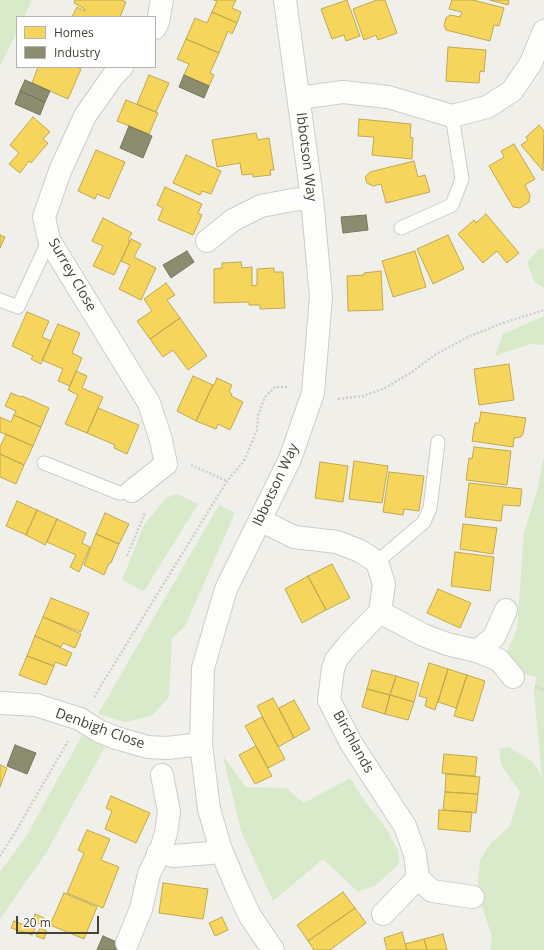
<!DOCTYPE html>
<html>
<head>
<meta charset="utf-8">
<style>
  body { margin:0 }
  #map { position:relative; width:544px; height:950px; overflow:hidden; background:#f0efe9; font-family:"Open Sans",sans-serif }
  canvas { display:block }
  .legend { position:absolute; left:16px; top:16px; width:140px; height:52px; box-sizing:border-box; background:#fff; border:1px solid #b5b3af; margin:0; padding:5px 7px; list-style:none; font-size:12px; color:#454236 }
  .legend li { display:flex; align-items:center; gap:8px; height:20px }
  .legend b { width:20px; border:1px solid #b5b3af }
  .scale { position:absolute; left:16px; top:916px; width:83px; height:18px; box-sizing:border-box; border:2px solid #454236; border-top:0; padding-left:5px; font-size:12px; line-height:14px; white-space:nowrap; color:#454236; -webkit-text-stroke:3px #fff; paint-order:stroke }
</style>
</head>
<body>
<div id="map">
<canvas width="544" height="950"></canvas>
<ul class="legend">
<li><b style="height:11px;background:#f6d55c"></b>Homes</li>
<li><b style="height:11px;background:#8c8c6e"></b>Industry</li>
</ul>
<div class="scale">20 m</div>
</div>
<script>
const context = document.querySelector('canvas').getContext('2d');
context.lineJoin = 'round';
function fillPath(path, color) { context.fillStyle = color; context.fill(path, 'evenodd'); }
const toPath = rows => new Path2D(rows.map(r => 'M' + r).join(''));
function trace(path, color, width, dash) { context.strokeStyle = color; context.lineWidth = width; context.lineCap = dash ? 'butt' : 'round'; context.setLineDash(dash || []); context.stroke(path); }
function drawText(font, color, halo, rows, align = 'center') {
  context.font = font + ' "Open Sans",sans-serif'; context.lineWidth = 4; context.setLineDash([]); context.textBaseline = 'middle'; context.strokeStyle = halo; context.fillStyle = color; for (const [text, x, y, turn = 0] of rows) {
    context.save(); context.translate(x, y); context.rotate((+turn || 0) * Math.PI / 180); context.textAlign = isNaN(turn) ? turn : align; if (halo) context.strokeText(text, 0, 0); context.fillText(text, 0, 0); context.restore();
  }
}
const green = toPath([
  [0,0,32,0,24,17,17,17,17,31,0,66],
  [539,249,544,249,544,288,534,281,527,262],
  [544,316,544,344,543,345,530,344,495,356,503,334],
  [544,456,544,950,490,950,492,936,480,901,478,881,480,860,490,844,510,826,520,792,501,765,499,749,509,747,533,762,542,777,534,694,536,677,516,671,507,652,517,629,524,532,537,491],
  [177,494,198,504,144,591,122,580,144,525,166,498],
  [219,505,235,513,185,626,172,638,169,697,152,716,125,722,98,714],
  [83,734,106,745,46,853,0,919,0,872,25,838],
  [223,756,246,787,286,788,304,803,350,778,366,803,386,828,398,851,399,864,376,885,358,892,323,859,273,901,241,831]
]);
const homes = toPath([
  [75,0,121,0,126,2,120,17,72,17,77,7,85,11,85,9,74,3,75,0],
  [214,0,236,0,232,8,241,12,237,23,212,12,217,1,214,0],
  [347,0,360,36,346,41,344,35,332,39,321,9,347,0],
  [377,0,385,0,397,33,378,40,376,35,364,40,353,9,377,0],
  [452,0,473,0,504,8,499,26,494,25,490,41,446,30,444,25,446,18,450,15,460,17,462,12,449,9,452,0],
  [490,0,509,0,508,5,490,0],
  [212,12,237,23,232,34,228,31,219,53,186,39,195,18,207,23,212,12],
  [186,39,219,53,210,73,214,75,209,86,184,75,189,64,177,59,186,39],
  [448,47,486,50,484,72,480,71,479,83,446,81,448,47],
  [38,67,76,67,81,69,68,99,32,83,38,67],
  [149,75,169,83,156,112,137,104,149,75],
  [126,100,158,113,149,134,117,121,126,100],
  [33,117,50,132,43,139,48,143,31,163,29,161,20,173,9,164,19,153,10,145,33,117],
  [359,119,411,124,410,137,413,138,412,159,372,155,374,137,358,136,359,119],
  [539,125,544,131,543,171,521,145,528,140,526,137,539,125],
  [256,133,258,140,269,138,274,170,270,170,271,175,253,177,253,174,242,175,240,163,217,167,212,140,256,133],
  [514,144,535,179,525,185,530,195,529,202,520,208,513,207,489,166,504,157,501,151,514,144],
  [96,150,125,162,109,199,97,194,95,199,78,191,96,150],
  [186,155,221,171,211,194,202,191,200,195,173,183,186,155],
  [414,161,418,177,425,175,430,192,386,203,381,184,373,186,367,183,365,177,370,172,414,161],
  [165,187,202,204,198,213,202,215,193,235,158,220,163,208,157,205,165,187],
  [486,214,519,253,507,263,497,251,483,263,458,234,474,220,476,223,486,214],
  [103,218,132,233,128,240,130,241,114,275,93,266,103,246,92,241,103,218],
  [0,235,5,237,0,248,0,235],
  [448,235,464,269,433,284,417,249,448,235],
  [131,239,141,244,134,257,156,268,141,300,119,289,130,265,121,261,131,239],
  [415,251,426,287,393,297,382,261,415,251],
  [241,262,242,268,252,267,252,286,257,285,257,269,274,268,274,272,283,272,285,308,260,309,260,305,249,305,249,302,214,303,214,269,222,268,222,263,241,262],
  [381,271,383,310,348,311,347,276,364,275,364,273,381,271],
  [166,283,175,295,167,300,180,318,150,339,137,321,152,311,144,299,166,283],
  [27,312,49,321,42,337,51,341,41,364,31,359,33,356,12,346,27,312],
  [180,318,207,356,188,370,173,350,163,357,150,339,180,318],
  [58,324,80,333,72,353,82,358,70,386,58,381,63,369,42,360,58,324],
  [509,364,514,400,479,405,474,369,509,364],
  [76,371,87,376,82,388,103,397,87,433,65,424,78,395,68,390,76,371],
  [193,376,213,385,196,421,177,411,193,376],
  [217,378,232,385,229,392,232,394,231,396,243,402,230,430,218,424,216,429,196,421,213,385,214,385,217,378],
  [11,393,21,397,22,396,49,408,41,427,14,415,16,411,5,406,11,393],
  [98,408,139,425,127,454,114,448,115,445,87,433,98,408],
  [481,412,526,418,523,434,521,437,514,438,513,447,472,441,475,423,479,423,481,412],
  [14,415,41,427,33,446,0,432,0,417,11,422,14,415],
  [6,434,33,446,24,465,0,454,0,447,6,434],
  [474,447,511,451,507,485,466,480,469,458,472,459,474,447],
  [0,454,24,465,16,484,0,477,0,454],
  [354,461,388,466,382,503,349,499,354,461],
  [320,462,348,466,343,502,315,498,320,462],
  [389,472,424,476,419,511,404,509,403,515,383,512,389,472],
  [469,483,522,489,520,506,503,505,501,521,465,517,469,483],
  [17,501,37,510,26,535,6,526,17,501],
  [37,510,57,519,45,545,26,535,37,510],
  [105,513,129,524,119,544,96,534,105,513],
  [57,519,86,533,82,543,90,547,79,572,70,567,76,555,47,542,57,519],
  [463,524,497,528,493,554,460,549,463,524],
  [96,534,119,544,111,563,109,563,104,575,84,565,96,534],
  [455,552,494,557,490,591,451,586,455,552],
  [332,564,350,598,326,610,308,576,332,564],
  [308,576,326,610,302,623,285,589,308,576],
  [438,589,471,603,460,628,427,613,438,589],
  [51,598,89,613,81,632,43,617,51,598],
  [43,617,81,634,75,648,63,643,61,647,35,636,43,617],
  [35,636,72,653,66,666,55,662,54,666,27,656,35,636],
  [27,656,54,666,46,685,19,675,27,656],
  [429,663,448,669,435,710,425,706,427,698,419,696,429,663],
  [448,669,467,675,456,708,438,702,448,669],
  [372,670,396,676,390,695,367,689,372,670],
  [467,675,485,681,473,721,454,716,467,675],
  [396,676,419,683,414,702,390,695,396,676],
  [367,689,390,695,385,714,362,707,367,689],
  [390,695,414,702,408,720,385,714,390,695],
  [273,698,294,738,278,747,257,706,273,698],
  [294,700,310,729,294,738,279,708,294,700],
  [262,717,285,759,268,768,245,726,262,717],
  [256,746,272,776,255,784,239,755,256,746],
  [444,754,477,757,475,776,442,773,444,754],
  [0,765,7,768,0,787,0,765],
  [446,774,480,777,478,794,445,792,446,774],
  [445,792,478,794,476,813,443,810,445,792],
  [111,796,150,813,136,843,105,829,112,811,106,808,111,796],
  [439,810,472,812,470,832,438,829,439,810],
  [87,830,110,839,101,860,119,867,103,908,67,893,84,853,78,850,87,830],
  [163,883,208,889,203,919,159,913,163,883],
  [343,892,355,908,308,941,297,925,343,892],
  [64,893,97,907,84,939,50,925,64,893],
  [355,908,366,923,330,950,314,950,308,941,355,908],
  [35,914,44,918,41,925,32,921,35,914],
  [222,917,228,930,215,936,209,923,222,917],
  [14,921,35,929,32,935,11,928,14,921],
  [40,928,47,931,44,939,36,936,40,928],
  [402,932,407,950,387,950,384,938,402,932],
  [443,934,447,950,427,950,424,939,443,934],
  [424,939,427,950,407,950,405,944,424,939]
]);
const industry = toPath([
  [184,75,209,86,204,98,179,87,184,75],
  [25,80,50,91,45,102,20,91,25,80],
  [20,91,45,102,40,115,15,104,20,91],
  [129,126,152,136,143,158,120,148,129,126],
  [366,215,368,230,343,233,341,217,366,215],
  [187,251,194,262,171,278,163,265,187,251],
  [15,745,36,753,27,774,7,766,15,745],
  [103,936,135,950,97,950,103,936]
]);
const path = toPath([
  [338,399,363,396,385,388,412,372,436,354,470,336,503,323,544,310],
  [191,465,227,481],
  [127,556,145,513],
  [535,687,544,690],
  [94,697,227,481,244,461,257,430,258,415,265,397,275,387,288,387],
  [0,856,16,831,68,741]
]);
const service = toPath([
  [401,228,452,205,462,179,452,116],
  [0,300,18,307,49,240],
  [44,463,119,493,132,491],
  [377,562,424,522,430,508,438,442]
]);
const minor = toPath([
  [155,28,158,22,162,0],
  [122,67,113,76,85,116,60,171,44,217,49,240,149,403,161,440,166,464,132,491],
  [299,98,343,92,388,97,452,116,487,107,512,91,531,63,544,31],
  [207,241,233,220,261,206,292,200,312,198],
  [260,520,294,537,337,542,360,551,377,562,384,584,380,612],
  [477,651,494,637,506,610],
  [0,703,36,705,80,719,99,731,116,738,148,747,167,748,201,744],
  [158,853,173,856,211,853,221,850],
  [418,878,432,891,473,897],
  [383,914,418,878,415,854,405,826,351,743,329,700,333,669,336,660,348,645,380,612,423,635,447,644,477,651,499,660,513,677],
  [127,943,141,909,149,874,161,849,166,833,169,812,162,775],
  [273,950,250,916,237,888,221,850,209,809,201,744,203,668,226,589,290,459,313,393,321,297,312,198,285,0]
]);
const streetNames = [
  ["Ibbotson Way",306,157,83],
  ["Surrey Close",72,275,60],
  ["Ibbotson Way",276,485,-65],
  ["Denbigh Close",100,729,20],
  ["Birchlands",353,742,61]
];
fillPath(green, '#d8eaca');
fillPath(homes, '#f6d55c');
trace(homes, '#c1a951', 1);
fillPath(industry, '#8c8c6e');
trace(industry, '#77765d', 1);
trace(service, '#cecdc7', 15);
trace(minor, '#cecdc7', 24);
trace(path, '#d0cfcb', 2.5, [2, 2]);
trace(service, '#fdfdfc', 13);
trace(minor, '#fdfdfc', 22);
drawText('14px', '#454236', '#fff', streetNames);
</script>
</body>
</html>
